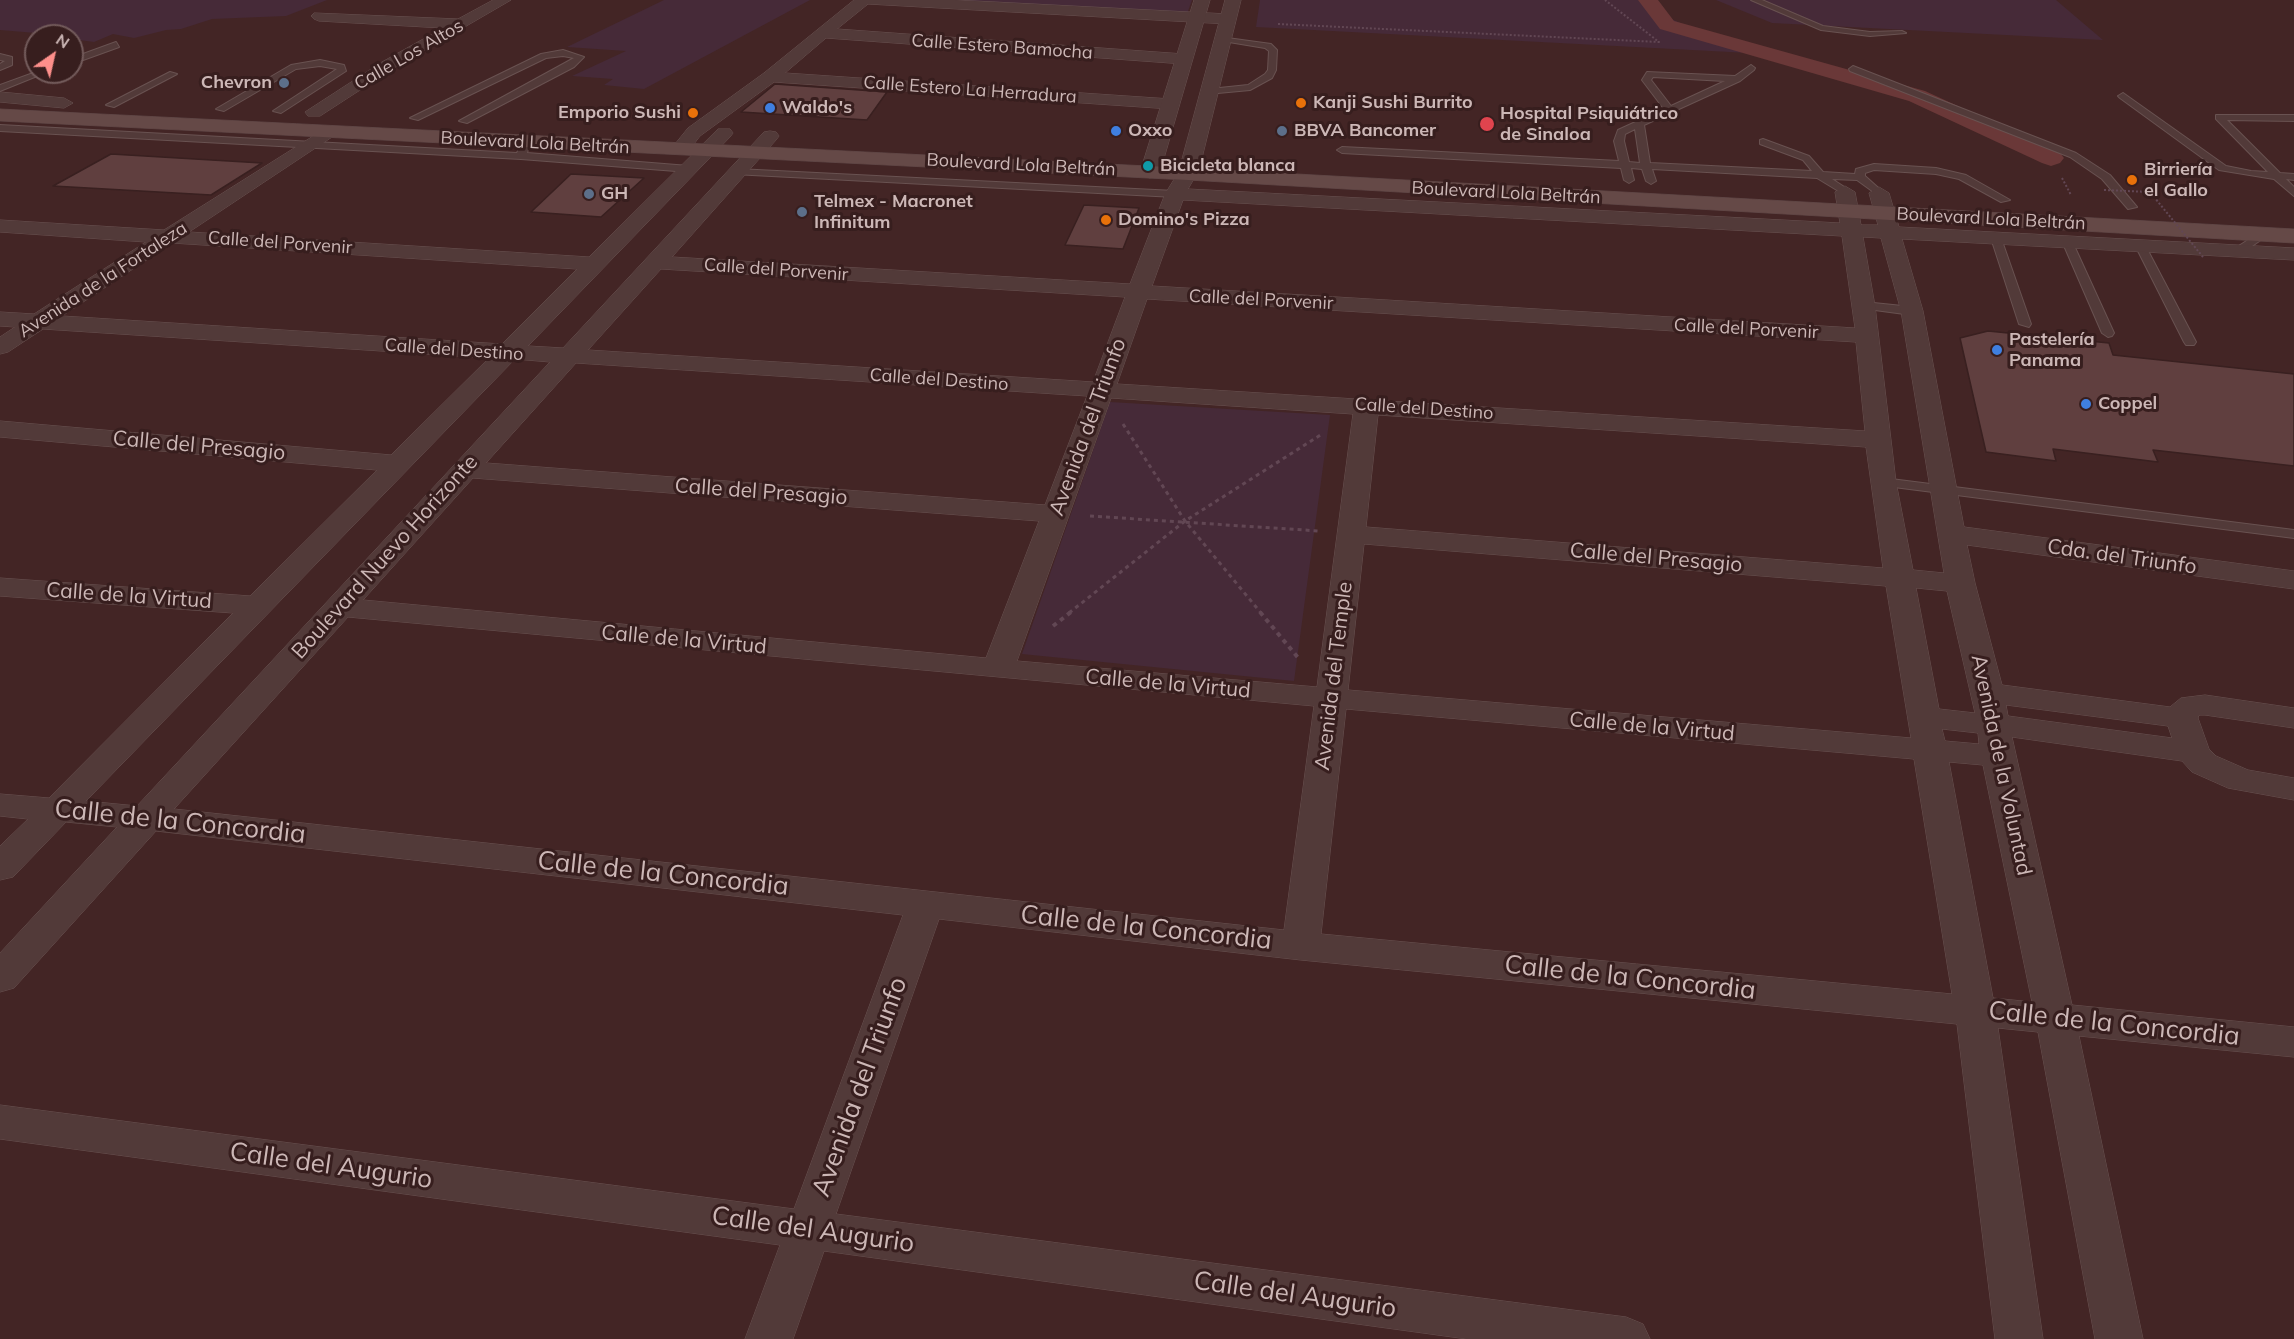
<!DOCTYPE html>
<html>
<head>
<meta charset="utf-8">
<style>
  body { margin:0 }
  #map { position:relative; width:2294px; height:1339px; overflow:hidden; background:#432525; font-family:Mulish,sans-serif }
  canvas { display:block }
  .north { position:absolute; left:24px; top:24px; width:60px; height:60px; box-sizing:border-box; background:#371e1e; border:2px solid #735b5b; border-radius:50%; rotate:34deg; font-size:16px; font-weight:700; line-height:24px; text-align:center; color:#ccb7b6 }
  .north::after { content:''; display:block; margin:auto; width:21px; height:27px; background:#fd8f8b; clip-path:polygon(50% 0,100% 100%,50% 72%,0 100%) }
</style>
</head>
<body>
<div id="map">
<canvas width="2294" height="1339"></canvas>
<div class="north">N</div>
</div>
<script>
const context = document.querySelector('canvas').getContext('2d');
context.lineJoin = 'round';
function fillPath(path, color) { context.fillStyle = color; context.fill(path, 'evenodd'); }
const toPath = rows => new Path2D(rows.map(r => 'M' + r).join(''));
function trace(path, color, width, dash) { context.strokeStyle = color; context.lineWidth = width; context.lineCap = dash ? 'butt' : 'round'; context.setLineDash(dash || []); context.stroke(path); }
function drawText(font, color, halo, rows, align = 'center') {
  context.font = font + ' Mulish,sans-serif'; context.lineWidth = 6; context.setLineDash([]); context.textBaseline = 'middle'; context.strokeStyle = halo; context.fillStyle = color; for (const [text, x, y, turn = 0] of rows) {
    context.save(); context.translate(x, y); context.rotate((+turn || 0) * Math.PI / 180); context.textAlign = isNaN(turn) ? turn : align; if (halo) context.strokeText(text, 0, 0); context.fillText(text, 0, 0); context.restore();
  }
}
const green = toPath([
  [0,0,327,0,286,16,212,19,181,29,166,30,134,38,113,34,94,42,72,39,72,36,0,30],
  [664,0,810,0,644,89,604,85,613,79,572,76,626,51,567,47],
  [941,0,1192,0,1187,14],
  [1260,0,1640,0,1653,11,1749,53,1256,27],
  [1716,0,2056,0,2103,40,1772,23],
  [1110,402,1330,415,1294,681,1022,654]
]);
const canal = toPath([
  [1638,0,1658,0,1674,21,1925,91,2060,153,2064,158,2060,163,2051,166,2042,163,1909,101,1660,29,1638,0]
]);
const building = toPath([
  [775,84,887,92,867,120,741,112,775,84],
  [111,154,262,163,211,195,53,186,111,154],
  [571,174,644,178,601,217,531,212,571,174],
  [1084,205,1139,208,1123,249,1065,245,1084,205],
  [1988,331,2109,343,2113,355,2294,374,2294,466,2153,450,2158,462,2053,449,2056,461,1986,452,1960,338,1988,331]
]);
const pathFar2 = toPath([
  [1278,24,1659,42,1605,0],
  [2062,178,2071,195]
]);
const pathFar1 = toPath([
  [1123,424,1185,521,1261,613],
  [1090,516,1319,531],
  [1069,613,1185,521,1322,434]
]);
const path = toPath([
  [1260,612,1300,660],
  [1053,626,1071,612]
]);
const service = toPath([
  [1751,0,1762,0,1823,26,1870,32,1902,31,1906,33,1870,36,1821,30,1751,0],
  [1220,37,1271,44,1277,50,1276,70,1272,78,1250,90,1207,94,1206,92,1210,89,1248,85,1265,74,1268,70,1269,51,1265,48,1223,41,1220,37],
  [116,42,119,47,72,64,72,58,116,42],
  [563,50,584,57,574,67,467,123,459,121,574,58,563,56,546,58,418,120,410,118,541,54,563,50],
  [0,54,12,57,12,65,0,70,0,64,5,61,0,60,0,54],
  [320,60,344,65,346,71,281,113,273,111,337,69,320,66,296,69,224,111,216,109,291,65,320,60],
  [1751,65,1755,68,1754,70,1740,81,1644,125,1650,163,1812,171,1803,160,1760,144,1760,140,1763,139,1809,156,1823,172,1855,174,1856,169,1874,164,1936,168,1966,175,2010,200,2001,202,1959,179,1936,174,1874,170,1865,173,1865,176,1884,193,1879,196,1857,180,1832,179,1849,190,1849,194,1845,195,1817,178,1652,169,1656,181,1651,184,1646,181,1642,169,1631,168,1634,180,1629,183,1624,180,1621,168,1342,153,1337,150,1342,147,1619,161,1614,141,1618,130,1664,109,1642,80,1647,72,1735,76,1751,65],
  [1653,77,1725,81,1671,106,1651,80,1653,77],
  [1635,129,1640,163,1629,162,1624,141,1625,134,1635,129],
  [1853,66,2076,153,2110,175,2137,207,2128,209,2102,179,2070,157,1850,71,1849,69,1853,66],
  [36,72,47,72,0,91,0,85,36,72],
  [170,72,177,74,114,107,106,105,170,72],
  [2123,93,2226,166,2251,171,2268,172,2216,119,2216,115,2294,115,2294,121,2227,120,2280,173,2294,174,2294,180,2286,179,2294,187,2294,196,2274,179,2219,170,2120,98,2118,96,2123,93],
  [0,125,517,153,521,144,524,143,529,146,527,153,689,166,694,169,689,172,521,159,0,131,0,125],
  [737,169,1175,191,1180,194,1175,197,733,174,732,172,737,169],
  [2259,233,2268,235,2242,253,2234,253,2234,249,2259,233],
  [1996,235,2001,238,2031,324,2029,327,2019,324,1991,238,1996,235],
  [2063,239,2072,241,2114,333,2112,336,2108,337,2102,333,2062,241,2063,239],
  [2140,242,2145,245,2196,342,2194,345,2186,345,2184,342,2135,245,2140,242],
  [1864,302,1912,307,1918,311,1912,315,1860,308,1860,304,1864,302],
  [1883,478,2294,530,2294,538,1878,485,1876,482,1883,478]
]);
const minor = toPath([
  [493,0,511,0,394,68,320,116,308,116,305,112,382,62,443,28,319,21,314,19,311,16,314,13,458,19,493,0],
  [854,0,955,0,1228,14,1236,19,1228,24,868,4,837,29,1184,54,1192,59,1184,64,826,38,785,73,1171,99,1180,104,1171,109,774,82,700,136,687,153,673,153,671,149,688,128,764,73,854,0],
  [326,128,335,133,332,137,189,232,589,257,718,129,730,129,733,133,730,137,528,346,563,348,764,132,770,131,776,132,779,136,776,140,672,257,1130,284,1165,194,1178,173,1185,171,1195,177,1188,189,1840,223,1835,192,1845,186,1855,192,1861,225,1878,225,1869,193,1879,187,1889,193,1899,227,2294,248,2294,260,1902,239,1923,311,1964,527,2294,571,2294,589,1967,545,1975,583,2002,685,2170,707,2181,698,2205,695,2294,708,2294,728,2205,715,2199,715,2198,718,2209,749,2216,756,2248,770,2294,778,2294,800,2228,788,2192,772,2182,761,2012,737,2072,1005,2294,1027,2294,1057,2079,1036,2143,1339,2095,1339,2038,1032,1998,1028,2043,1339,1995,1339,1957,1024,1301,960,939,919,836,1214,1626,1317,1643,1324,1650,1339,1467,1339,824,1251,793,1339,745,1339,780,1245,0,1139,0,1105,794,1209,903,915,156,831,14,988,0,992,0,953,117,827,66,822,13,877,0,880,0,846,28,819,0,816,0,794,49,798,233,613,0,596,0,578,250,596,377,470,0,437,0,421,391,455,489,358,43,329,8,352,0,354,0,337,15,327,0,326,0,312,34,314,146,242,0,232,0,220,164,230,326,128],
  [1183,200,1842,236,1855,328,1152,286,1183,200],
  [1863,237,1881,238,1901,311,1944,573,1913,570,1896,482,1875,306,1863,237],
  [172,243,577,269,502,344,62,316,172,243],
  [661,269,1125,297,1093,382,588,350,661,269],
  [1147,299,1856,342,1865,431,1117,384,1147,299],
  [515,359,550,362,137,806,86,801,515,359],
  [576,363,1087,396,1045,505,486,463,576,363],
  [1111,398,1353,414,1317,687,1017,661,1111,398],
  [1378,415,1866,447,1883,568,1366,527,1378,415],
  [473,478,1039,521,986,658,363,600,473,478],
  [1364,544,1886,586,1911,738,1348,690,1364,544],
  [1916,588,1947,591,1975,713,1939,709,1916,588],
  [348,617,1314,706,1284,930,174,809,348,617],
  [2006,705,2168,726,2172,738,2008,716,2006,705],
  [1346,709,1914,759,1952,994,1321,934,1346,709],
  [1942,729,1978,733,1979,744,1945,741,1942,729],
  [1949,762,1983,765,2032,1002,1993,998,1949,762]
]);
const tertiary = toPath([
  [1194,0,1210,0,1160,172,1157,176,1150,178,1143,176,1140,172,1194,0],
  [1225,0,1241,0,1198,174,1195,178,1188,180,1181,178,1178,174,1225,0],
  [0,92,64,98,73,103,64,108,0,102,0,92]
]);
const secondary = toPath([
  [0,109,1188,168,2294,229,2294,243,1188,180,0,121,0,109]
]);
const pathBridge = toPath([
  [2104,190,2150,192,2203,257]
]);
const markers = [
  [284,83,6,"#5c6f8a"],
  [1301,103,6,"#e8710a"],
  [770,108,6,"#3f7fe0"],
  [693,113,6,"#e8710a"],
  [1487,124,8,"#e0444e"],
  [1116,131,6,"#3f7fe0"],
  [1282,131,6,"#5c6f8a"],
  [1148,166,6,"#0f9aa8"],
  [2132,180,6,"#e8710a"],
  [589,194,6,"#5c6f8a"],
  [802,212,6,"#5c6f8a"],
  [1106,220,6,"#e8710a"],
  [1997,350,6,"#3f7fe0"],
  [2086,404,6,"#3f7fe0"]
];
const farStreetnames = [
  ["Calle Estero Bamocha",1002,47,4],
  ["Calle Los Altos",409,55,-30],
  ["Calle Estero La Herradura",970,90,4],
  ["Boulevard Lola Beltrán",535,143,3],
  ["Boulevard Lola Beltrán",1021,165,3],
  ["Boulevard Lola Beltrán",1506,193,3],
  ["Boulevard Lola Beltrán",1991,219,3],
  ["Calle del Porvenir",280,243,4],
  ["Calle del Porvenir",776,270,4],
  ["Avenida de la Fortaleza",103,280,-33],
  ["Calle del Porvenir",1261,300,3],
  ["Calle del Porvenir",1746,329,3],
  ["Calle del Destino",454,350,4],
  ["Calle del Destino",939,380,4],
  ["Calle del Destino",1424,409,4]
];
const farPoinames = [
  ["Chevron",272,83,"right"],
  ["Kanji Sushi Burrito",1313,103],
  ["Waldo's",782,108],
  ["Emporio Sushi",681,113,"right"],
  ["Hospital Psiquiátrico",1500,114],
  ["de Sinaloa",1500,135],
  ["Oxxo",1128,131],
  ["BBVA Bancomer",1294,131],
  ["Bicicleta blanca",1160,166],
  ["Birriería",2144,170],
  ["el Gallo",2144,191],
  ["GH",601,194],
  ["Telmex - Macronet",814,202],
  ["Infinitum",814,223],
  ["Domino's Pizza",1118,220],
  ["Pastelería",2009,340],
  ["Panama",2009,361],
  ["Coppel",2098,404]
];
const streetNames = [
  ["Avenida del Triunfo",1088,427,-70],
  ["Calle del Presagio",199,446,5],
  ["Calle del Presagio",761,492,4],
  ["Boulevard Nuevo Horizonte",385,557,-48],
  ["Cda. del Triunfo",2122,557,8],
  ["Calle del Presagio",1656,558,5],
  ["Calle de la Virtud",129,596,4],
  ["Calle de la Virtud",684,640,5],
  ["Avenida del Temple",1334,676,-83],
  ["Calle de la Virtud",1168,684,5],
  ["Calle de la Virtud",1652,727,5],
  ["Avenida de la Voluntad",2001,765,78]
];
const nearStreetnames = [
  ["Calle de la Concordia",180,822,6],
  ["Calle de la Concordia",663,874,6],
  ["Calle de la Concordia",1146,928,6],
  ["Calle de la Concordia",1630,978,6],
  ["Calle de la Concordia",2114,1024,6],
  ["Avenida del Triunfo",860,1087,-70],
  ["Calle del Augurio",331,1166,8],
  ["Calle del Augurio",813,1230,8],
  ["Calle del Augurio",1295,1295,8]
];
fillPath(green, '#462a38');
fillPath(canal, '#6a3838');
fillPath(building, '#603f3f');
trace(building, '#392020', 1.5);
trace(service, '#695251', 2);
trace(minor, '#695251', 1);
trace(tertiary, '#695251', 1);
trace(secondary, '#5b4343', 1);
trace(pathFar2, '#624754', 2, [2, 2]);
trace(pathFar1, '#624754', 3, [4, 4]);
trace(path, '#624754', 4, [4.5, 4.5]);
fillPath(service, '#523a39');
fillPath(minor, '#523a39');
fillPath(tertiary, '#523a39');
fillPath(secondary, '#654947');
trace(pathBridge, '#624754', 2, [2, 2]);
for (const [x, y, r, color] of markers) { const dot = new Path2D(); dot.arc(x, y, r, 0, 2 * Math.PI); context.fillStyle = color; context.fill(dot); trace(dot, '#371e1e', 2); }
drawText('18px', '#ccb7b6', '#371e1e', farStreetnames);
drawText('bold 18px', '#ccb7b6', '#371e1e', farPoinames, 'left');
drawText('21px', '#ccb7b6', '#371e1e', streetNames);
drawText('26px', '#ccb7b6', '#371e1e', nearStreetnames);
</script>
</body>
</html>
